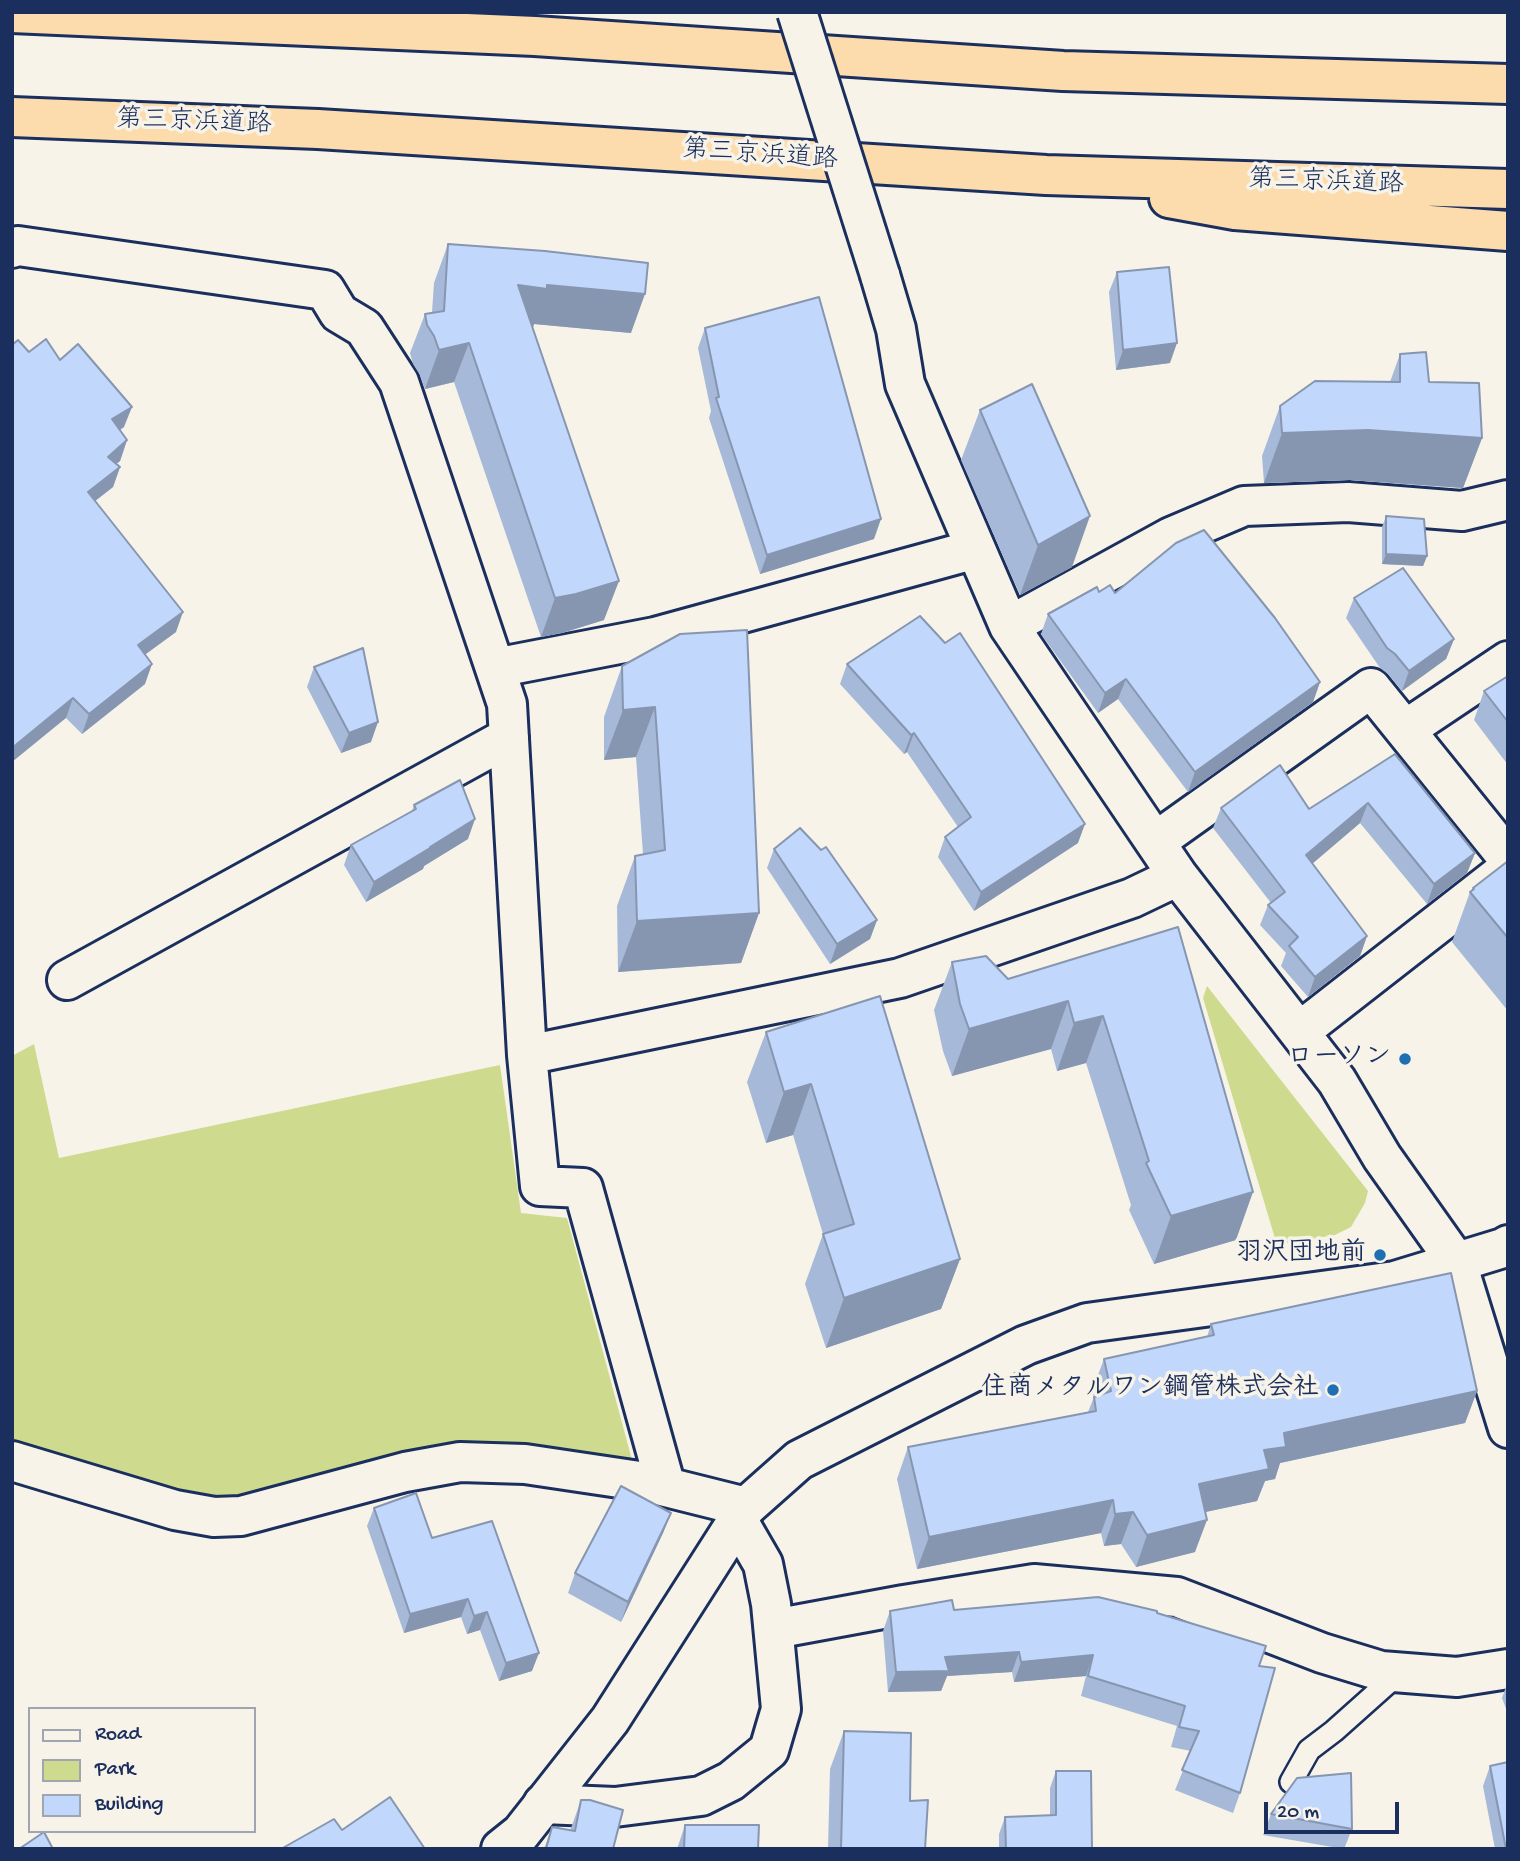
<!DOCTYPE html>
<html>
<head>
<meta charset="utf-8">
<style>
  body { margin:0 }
  #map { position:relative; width:1520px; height:1861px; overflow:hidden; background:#f7f3e8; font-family:"Gochi Hand",sans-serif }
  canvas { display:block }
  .frame { position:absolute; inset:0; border:14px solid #1b2f5e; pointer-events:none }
  .legend { position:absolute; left:28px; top:1707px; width:228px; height:126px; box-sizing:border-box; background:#f7f3e8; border:2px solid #9fa5b1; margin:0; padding:9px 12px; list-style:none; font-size:21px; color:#1b2f5e }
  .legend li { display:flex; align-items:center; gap:14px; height:35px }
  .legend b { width:35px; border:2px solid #9fa5b1 }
  .scale { position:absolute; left:1264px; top:1802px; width:135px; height:32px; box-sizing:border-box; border:4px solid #1b2f5e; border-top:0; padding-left:9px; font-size:21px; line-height:24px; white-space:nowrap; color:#1b2f5e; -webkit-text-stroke:5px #f7f3e8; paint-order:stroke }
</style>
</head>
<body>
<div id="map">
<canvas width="1520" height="1861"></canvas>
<div class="frame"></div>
<ul class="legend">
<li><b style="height:9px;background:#f7f3e8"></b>Road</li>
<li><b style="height:19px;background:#cedb8f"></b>Park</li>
<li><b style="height:19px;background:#c1d7fb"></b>Building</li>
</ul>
<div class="scale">20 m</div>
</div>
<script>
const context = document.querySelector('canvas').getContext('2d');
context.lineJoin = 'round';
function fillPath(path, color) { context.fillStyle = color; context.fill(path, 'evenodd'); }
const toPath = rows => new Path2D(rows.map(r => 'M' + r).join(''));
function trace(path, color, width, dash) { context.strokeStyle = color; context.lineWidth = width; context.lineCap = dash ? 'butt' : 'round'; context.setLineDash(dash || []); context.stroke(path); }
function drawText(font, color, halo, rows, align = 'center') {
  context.font = font + ' "Gochi Hand","Klee One",sans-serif'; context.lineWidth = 7; context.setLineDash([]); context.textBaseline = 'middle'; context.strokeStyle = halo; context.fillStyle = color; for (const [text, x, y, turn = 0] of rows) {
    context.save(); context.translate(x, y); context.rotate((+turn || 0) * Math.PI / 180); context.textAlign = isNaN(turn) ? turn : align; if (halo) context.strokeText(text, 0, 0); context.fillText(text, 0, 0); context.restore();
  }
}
const green = toPath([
  [1207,986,1368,1191,1365,1203,1351,1227,1335,1235,1275,1245,1274,1235,1203,998],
  [34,1044,59,1158,500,1065,521,1213,567,1218,632,1460,444,1451,212,1501,12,1443,12,1056]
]);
const lane = toPath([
  [1291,1782,1309,1750,1334,1731,1399,1673]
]);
const street = toPath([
  [12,248,18,246,325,290,339,313,364,328,399,382,507,704,527,1055,900,978,1132,898,1178,876],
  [880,275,896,329,905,384,1009,626,1178,876,1337,1081,1382,1157,1457,1263,1508,1428],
  [1009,626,1171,537,1244,506,1348,502,1462,511,1508,500],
  [495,668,655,637,976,549],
  [1405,730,1508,661],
  [1155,842,1371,688,1508,858],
  [67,980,509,737],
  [1299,1032,1508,869],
  [527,1055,540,1186,583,1188,666,1487],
  [12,1461,175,1510,214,1517,241,1516,405,1472,460,1462,525,1464,646,1482,746,1507],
  [774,1629,904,1605,1034,1584,1177,1597,1322,1653,1381,1671,1457,1677,1508,1669],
  [543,1804,615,1807,701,1796,731,1781,769,1750,781,1709,771,1604,763,1564,737,1519]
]);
const secondary = toPath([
  [501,1849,521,1833,610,1720,746,1507,799,1460,1026,1345,1087,1323,1395,1281,1503,1248,1508,1245]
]);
const highway = toPath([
  [12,13,535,36,1063,71,1508,84],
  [12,117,318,129,1046,175,1508,189],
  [1169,198,1235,210,1508,231]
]);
const streetBridge = toPath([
  [797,12,880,275]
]);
const wall = toPath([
  [448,244,631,333,534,324,532,328,604,620,562,633,541,637,454,382,425,389,420,375,413,364,410,353,425,314,432,312,434,283],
  [1117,272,1170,363,1116,370,1109,292],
  [705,328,874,539,760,574,709,418,711,411,698,348],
  [29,352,60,360,124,427,120,430,127,440,120,461,116,464,120,467,113,487,95,501,176,632,145,654,145,684,82,734,66,718],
  [1400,354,1482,438,1463,488,1350,480,1264,483,1262,456,1280,406,1390,382],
  [980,410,1072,567,1020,595,961,460],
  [1386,516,1427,556,1423,566,1382,564,1382,527],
  [1099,592,1115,593,1320,682,1313,702,1188,792,1118,699,1098,713,1041,634,1048,614],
  [1354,598,1454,639,1446,659,1402,691,1388,674,1380,668,1346,618],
  [680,634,759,913,741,963,618,972,617,906,635,856,643,854,636,757,604,760,604,717,622,666],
  [847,664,1078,843,974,911,938,857,945,837,958,827,907,752,904,754,840,684],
  [314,667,371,742,341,753,307,687],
  [1508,676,1508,765,1474,720,1484,691],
  [1395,754,1475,853,1467,873,1427,904,1360,823,1312,864,1367,936,1360,956,1308,997,1281,966,1286,953,1260,925,1268,905,1271,903,1213,828,1221,808,1309,809],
  [414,805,468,839,424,866,423,869,366,902,344,865,351,845,412,811],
  [774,849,877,920,870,939,830,964,767,868],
  [1508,861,1508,1011,1452,942,1470,892,1473,888],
  [1178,927,1236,1240,1154,1264,1129,1210,1131,1205,1086,1063,1057,1071,1051,1049,952,1076,943,1051,934,1010,952,962,1008,979],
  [766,1032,960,1259,941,1309,826,1348,805,1284,823,1234,793,1135,766,1143,747,1082],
  [1211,1324,1477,1391,1465,1423,1280,1463,1275,1479,1265,1481,1257,1501,1205,1512,1195,1552,1136,1567,1121,1544,1104,1546,1101,1533,917,1569,897,1479,908,1447,1088,1412,1094,1397,1092,1391,1104,1359,1207,1337],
  [374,1508,432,1538,532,1671,499,1681,480,1630,467,1634,461,1617,404,1633,367,1526],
  [671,1513,663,1533,621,1622,568,1593,575,1573],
  [954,1610,1157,1613,1259,1666,1240,1793,1233,1813,1175,1790,1191,1751,1171,1747,1177,1726,1081,1696,1086,1676,1014,1682,1012,1672,947,1676,941,1691,888,1692,883,1631,890,1611],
  [1508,1681,1508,1714,1502,1698],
  [844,1731,910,1801,925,1849,828,1849,830,1769],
  [1490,1766,1508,1849,1495,1849,1483,1786],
  [1056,1771,1092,1849,999,1849,999,1834,1005,1817,1050,1816,1050,1788],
  [581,1800,613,1849,544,1849,552,1827,570,1831],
  [1271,1814,1352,1829,1344,1849,1263,1835],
  [685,1825,758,1849,677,1849]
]);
const shadedWall = toPath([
  [518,285,547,285,645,294,631,333,534,324,533,328,503,324],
  [469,343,454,382,425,389,439,350],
  [1177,343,1170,363,1116,370,1123,350],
  [132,407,124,427,105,439,112,419],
  [1368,430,1482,438,1463,488,1350,480,1264,483,1282,433],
  [127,440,120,461,100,477,108,457],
  [120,467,113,487,81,512,88,492],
  [1090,516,1072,567,1020,595,1038,545],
  [881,519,874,539,760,574,767,555],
  [1386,554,1427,556,1423,566,1382,564],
  [619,581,604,620,562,633,541,637,555,598],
  [183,612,176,632,131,665,138,645],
  [1454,639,1446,659,1402,691,1409,671],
  [152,664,145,684,82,734,89,714],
  [1126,679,1118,699,1098,713,1105,693],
  [1320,682,1313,702,1188,792,1195,772],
  [73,698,66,718,12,762,12,748],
  [655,707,636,757,604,760,623,710],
  [378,722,371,742,341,753,349,733],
  [914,733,907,752,904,754,911,735],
  [1368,803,1360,823,1299,875,1306,855],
  [475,819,468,839,424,866,423,869,366,902,374,882],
  [1085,824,1078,843,974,911,981,892],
  [1475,853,1467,873,1427,904,1434,884],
  [759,913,741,963,618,972,637,921],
  [877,920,870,939,830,964,837,944],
  [1367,936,1360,956,1308,997,1315,977],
  [1068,1001,1051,1049,952,1076,969,1029],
  [1103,1016,1086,1063,1057,1071,1074,1023],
  [811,1084,793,1135,766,1143,784,1092],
  [1253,1192,1236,1240,1154,1264,1171,1216],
  [960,1259,941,1309,826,1348,844,1298],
  [1477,1391,1465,1423,1280,1463,1275,1479,1265,1481,1257,1501,1187,1516,1199,1484,1264,1450,1284,1433],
  [1113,1500,1101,1533,917,1569,929,1537],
  [1133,1512,1121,1544,1104,1546,1115,1514],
  [671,1513,663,1533,621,1622,628,1602],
  [1207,1520,1195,1552,1136,1567,1147,1535],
  [468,1599,461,1617,404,1633,410,1614],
  [487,1612,480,1630,467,1634,474,1616],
  [1019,1652,1012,1672,947,1676,941,1691,888,1692,896,1672,945,1657],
  [539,1653,532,1671,499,1681,506,1663],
  [1093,1655,1086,1676,1014,1682,1021,1662]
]);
const building = toPath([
  [448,244,545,251,648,263,645,294,547,285,547,289,518,285,619,581,576,594,555,598,469,343,439,350,434,336,427,325,425,314,444,311,448,244],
  [1169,267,1177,343,1123,350,1117,272,1169,267],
  [819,297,881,519,767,555,716,398,719,397,705,328,819,297],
  [46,339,60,360,78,344,132,407,112,419,127,440,108,457,120,467,88,492,183,612,138,645,152,664,89,714,73,698,12,748,12,345,18,340,29,352,46,339],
  [1426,352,1429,382,1479,383,1482,438,1368,430,1282,433,1280,406,1315,381,1400,382,1400,354,1426,352],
  [1032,384,1090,516,1038,545,980,410,1032,384],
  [1386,516,1424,519,1427,556,1386,554,1386,516],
  [1204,530,1275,618,1320,682,1195,772,1126,679,1105,693,1048,614,1097,587,1099,592,1110,585,1115,593,1176,543,1204,530],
  [1403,568,1454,639,1409,671,1395,654,1387,648,1354,598,1403,568],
  [920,616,945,643,960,633,1085,824,981,892,945,837,971,817,914,733,911,735,847,664,920,616],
  [747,630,759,913,637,921,635,856,665,850,655,707,623,710,622,666,680,634,747,630],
  [363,648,378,722,349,733,314,667,363,648],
  [1508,676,1508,722,1484,691,1508,676],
  [1395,754,1475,853,1434,884,1368,803,1306,855,1367,936,1315,977,1289,946,1298,937,1268,905,1285,892,1221,808,1280,765,1309,809,1395,754],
  [460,780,475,819,430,847,430,848,374,882,351,845,416,809,414,805,460,780],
  [800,828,821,850,826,847,877,920,837,944,774,849,800,828],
  [1508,861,1508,938,1470,892,1474,889,1473,888,1508,861],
  [1178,927,1253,1192,1171,1216,1146,1163,1149,1161,1103,1016,1074,1023,1068,1001,969,1029,960,1004,952,962,986,956,1008,979,1178,927],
  [880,996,960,1259,844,1298,823,1234,854,1224,811,1084,784,1092,766,1032,880,996],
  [1451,1273,1477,1391,1284,1433,1286,1447,1264,1450,1269,1469,1199,1484,1207,1520,1147,1535,1133,1512,1115,1514,1113,1500,929,1537,908,1447,1096,1411,1094,1397,1111,1391,1104,1359,1214,1335,1211,1324,1451,1273],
  [621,1486,671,1513,628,1602,575,1573,621,1486],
  [416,1493,432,1538,492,1521,539,1653,506,1663,487,1612,474,1616,468,1599,410,1614,374,1508,416,1493],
  [1098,1597,1157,1611,1157,1613,1266,1646,1259,1666,1275,1668,1240,1793,1182,1770,1199,1731,1179,1727,1185,1706,1088,1676,1093,1655,1021,1662,1019,1652,945,1657,949,1671,896,1672,890,1611,952,1600,954,1610,1098,1597],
  [844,1731,911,1733,910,1801,928,1800,925,1849,841,1849,844,1731],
  [1508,1762,1508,1849,1506,1849,1490,1766,1508,1762],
  [1056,1771,1091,1771,1092,1849,1006,1849,1005,1817,1056,1815,1056,1771],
  [1351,1773,1352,1829,1271,1814,1297,1778,1351,1773],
  [390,1797,425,1849,281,1849,334,1819,342,1830,390,1797],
  [581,1800,590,1800,623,1810,613,1849,546,1849,552,1827,575,1831,581,1800],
  [685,1825,759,1825,758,1849,684,1849,685,1825],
  [44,1832,53,1849,19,1849,44,1832]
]);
const markers = [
  [1405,1059,7,"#1f6fb2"],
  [1380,1255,7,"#1f6fb2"],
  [1333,1390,7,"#1f6fb2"]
];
const streetNames = [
  ["第三京浜道路",194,124,2],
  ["第三京浜道路",760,157,4],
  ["第三京浜道路",1326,184,2]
];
const poiNames = [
  ["ローソン",1391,1059],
  ["羽沢団地前",1366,1255],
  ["住商メタルワン鋼管株式会社",1319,1390]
];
fillPath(green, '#cedb8f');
trace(lane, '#1b2f5e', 26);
trace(street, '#1b2f5e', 44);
trace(secondary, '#1b2f5e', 44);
trace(highway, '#1b2f5e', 44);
trace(lane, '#f7f3e8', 21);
trace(street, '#f7f3e8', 38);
trace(secondary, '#f7f3e8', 38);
trace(highway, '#fcdcac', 38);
trace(streetBridge, '#1b2f5e', 44, []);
trace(streetBridge, '#f7f3e8', 38);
fillPath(wall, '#a6b9d8');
fillPath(shadedWall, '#8796b0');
fillPath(building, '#c1d7fb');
trace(building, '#8796b0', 2);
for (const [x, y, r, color] of markers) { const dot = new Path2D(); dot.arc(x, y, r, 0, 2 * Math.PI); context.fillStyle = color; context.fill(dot); trace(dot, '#f7f3e8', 2.5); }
drawText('26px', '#1b2f5e', '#f7f3e8', streetNames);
drawText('bold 26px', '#1b2f5e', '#f7f3e8', poiNames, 'right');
</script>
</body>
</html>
